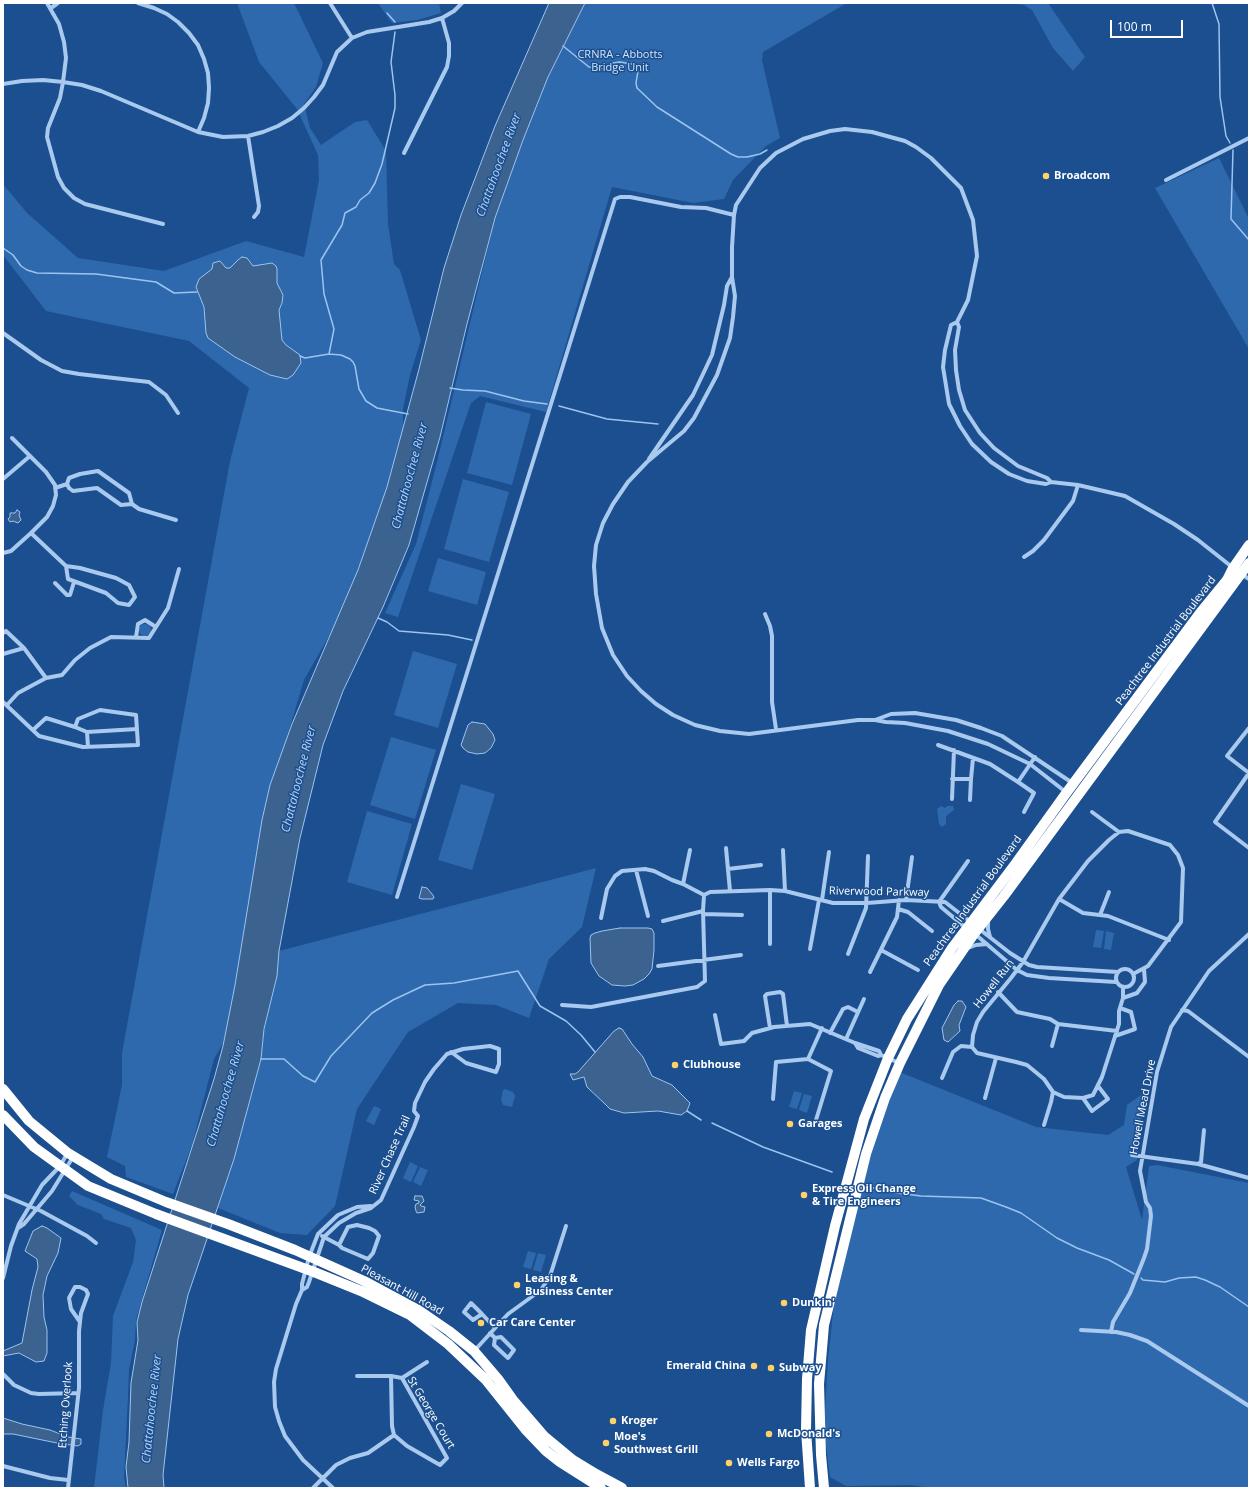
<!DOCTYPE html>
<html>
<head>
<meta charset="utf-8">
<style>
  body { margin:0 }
  #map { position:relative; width:1252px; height:1491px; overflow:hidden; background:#1b4f8f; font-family:"Open Sans",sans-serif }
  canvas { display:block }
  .frame { position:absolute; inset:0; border:4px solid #fff; pointer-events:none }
  .scale { position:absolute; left:1110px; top:20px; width:73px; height:18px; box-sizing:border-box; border:2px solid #fff; border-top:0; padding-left:5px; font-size:12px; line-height:14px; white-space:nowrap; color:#fff; -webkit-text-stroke:3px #1b4f8f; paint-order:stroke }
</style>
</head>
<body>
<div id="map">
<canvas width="1252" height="1491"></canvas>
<div class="frame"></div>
<div class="scale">100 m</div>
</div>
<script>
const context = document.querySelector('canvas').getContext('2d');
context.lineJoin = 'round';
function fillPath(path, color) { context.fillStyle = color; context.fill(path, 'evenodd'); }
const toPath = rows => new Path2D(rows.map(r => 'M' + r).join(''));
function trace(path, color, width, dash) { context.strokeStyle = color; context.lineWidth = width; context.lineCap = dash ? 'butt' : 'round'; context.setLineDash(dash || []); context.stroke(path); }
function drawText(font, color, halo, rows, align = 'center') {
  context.font = font + ' "Open Sans",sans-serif'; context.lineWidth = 3; context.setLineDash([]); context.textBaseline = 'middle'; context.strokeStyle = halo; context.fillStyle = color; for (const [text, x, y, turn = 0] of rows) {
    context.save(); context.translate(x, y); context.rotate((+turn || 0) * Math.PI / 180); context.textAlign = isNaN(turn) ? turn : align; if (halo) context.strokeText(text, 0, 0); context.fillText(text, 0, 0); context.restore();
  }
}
const green = toPath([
  [237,3,294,3,323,63,316,87,304,104,310,128,321,145,355,122,367,120,386,151,388,224,394,264,400,270,421,340,410,375,403,409,403,435,396,483,342,613,304,680,281,757,236,1021,214,1059,192,1145,173,1194,126,1177,125,1166,107,1157,122,1085,122,1053,230,461,249,388,189,341,46,311,3,255,3,184,27,213,78,258,164,271,246,241,304,257,319,180,318,155,297,109,259,62],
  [378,3,439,3,441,13,417,20,392,23],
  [585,3,847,3,763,52,762,60,780,138,766,146,733,180,724,199,693,203,612,187,546,412,480,396,471,403,398,617,385,613,416,544,437,462,495,218,523,140,548,77],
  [1008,3,1048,3,1085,57,1073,71,1053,48,1032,10,1024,5],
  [1219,158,1249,219,1249,349,1155,188],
  [486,402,531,414,512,485,467,473],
  [463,479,509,492,489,562,444,549],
  [438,558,486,572,477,605,428,591],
  '139 630a6 6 0 1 1 12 0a6 6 0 1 1-12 0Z',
  [413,651,457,664,438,728,394,715],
  [391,737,436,750,415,819,370,805],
  [461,784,495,794,472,870,438,860],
  [941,806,945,808,947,806,953,806,954,810,946,816,946,824,942,827,939,824,937,809],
  [367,811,412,824,392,895,347,882],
  [596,868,582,927,549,959,529,1018,496,1005,458,1003,408,1032,357,1109,335,1206,307,1235,280,1233,218,1208,234,1159,261,1059,264,1030,277,976,279,951],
  [1096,930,1104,931,1101,948,1093,947],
  [1106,931,1114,933,1111,950,1104,949],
  [898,1073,902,1073,1036,1127,1108,1135,1124,1125,1127,1105,1144,1093,1137,1160,1126,1167,1142,1220,1149,1166,1157,1165,1249,1183,1249,1488,931,1488,911,1485,846,1486,830,1477,824,1428,828,1360,834,1304,854,1216,872,1152],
  [505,1089,513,1092,515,1096,512,1107,503,1105,501,1100,503,1090],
  [794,1091,802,1093,797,1109,789,1107],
  [804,1094,812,1096,807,1113,799,1110],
  [374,1106,381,1109,374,1125,366,1121],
  [410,1162,418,1166,411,1182,403,1178],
  [420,1167,428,1170,421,1186,413,1182],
  [72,1191,162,1230,136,1320,135,1340,129,1370,128,1396,124,1477,126,1488,94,1488,103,1410,111,1363,113,1316,133,1262,136,1240,131,1228,104,1219,101,1214,78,1205,69,1196],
  [528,1251,536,1253,531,1269,523,1267],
  [538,1253,546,1255,541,1272,533,1270]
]);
const water = toPath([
  [549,3,585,3,548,77,523,140,495,218,467,324,440,437,409,545,383,607,343,691,323,745,300,838,279,951,277,976,264,1029,261,1059,234,1159,188,1295,178,1339,163,1475,164,1488,128,1488,126,1467,129,1442,131,1383,138,1340,137,1322,142,1302,214,1079,223,1046,235,985,262,820,270,785,292,724,358,570,387,487,419,369,444,268,461,215,495,126,549,3],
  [242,257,247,258,253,266,272,263,276,266,277,269,277,283,283,295,282,303,279,310,282,340,286,345,300,355,301,363,293,375,287,379,270,375,235,357,208,338,206,333,204,307,196,287,199,279,212,269,213,263,220,261,226,268,230,268,238,260,242,257],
  [17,510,20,512,19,515,21,520,18,523,13,521,10,522,8,519,10,517,10,513,15,513,17,510],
  [472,722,485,724,493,734,495,740,491,748,485,753,477,754,468,752,463,748,461,745,468,725,472,722],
  [422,887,427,888,432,894,434,897,433,899,422,899,419,898,422,887],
  [620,928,648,928,652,929,654,933,654,950,652,969,649,974,644,979,633,985,625,986,612,985,599,976,591,963,590,938,591,935,595,933,602,931,620,928],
  [958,1001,962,1001,966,1007,959,1025,960,1031,948,1042,944,1040,942,1028,954,1005,958,1001],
  [619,1028,622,1029,632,1044,643,1057,652,1076,672,1085,690,1103,687,1111,681,1115,658,1111,624,1113,610,1109,605,1104,587,1087,584,1077,573,1080,570,1074,575,1074,578,1072,614,1031,619,1028],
  [415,1196,422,1196,424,1201,420,1205,421,1206,425,1207,424,1212,417,1213,416,1211,415,1207,416,1204,419,1203,419,1201,414,1200,415,1196],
  [42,1226,47,1228,61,1238,58,1253,47,1276,43,1295,44,1317,47,1330,47,1353,44,1361,36,1362,19,1353,3,1356,3,1351,22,1343,32,1290,38,1267,37,1259,25,1251,33,1231,42,1226],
  [3,1418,22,1424,50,1430,68,1437,81,1439,81,1444,78,1446,57,1443,13,1434,3,1434,3,1418]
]);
const stream = toPath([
  [1212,3,1219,24,1220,97,1226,136,1230,143],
  [387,13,395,22],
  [563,46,589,67,602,69,613,63,620,62,632,64,638,71,636,83,637,88,657,107,731,154,738,157,747,157,760,154,767,150],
  [1233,150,1231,219,1249,240],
  [3,248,13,255,21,266,27,270,37,273,96,274,156,282,174,293,197,292],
  [329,354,334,329,324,294,321,260,342,225,345,213,356,207,360,200,369,193,375,183,382,164,395,108,395,95,391,62,395,32],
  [300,356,305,358,329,354,341,355,350,359,353,362,355,366,359,389,366,401,377,408,408,414],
  [450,388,463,390,485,391,524,401,547,404],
  [559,406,607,419,658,424],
  [378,618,387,622,399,631,448,635,472,640],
  [261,1059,284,1059,303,1076,315,1082,331,1056,372,1013,393,1000,425,985,454,983,518,971,540,1006,566,1021,581,1035,595,1052],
  [687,1111,701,1120],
  [712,1123,763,1147,832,1172],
  [865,1188,876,1188,897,1193,921,1196,981,1198,1006,1207,1021,1213,1057,1238,1077,1248,1109,1260,1134,1274],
  [1141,1278,1143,1280,1165,1282,1179,1278,1196,1277,1205,1280,1220,1287,1249,1307]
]);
const street = toPath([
  [47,3,59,24,64,42,66,58,63,82,60,98,48,128,47,137,58,177,64,188,74,198,85,204,163,224],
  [138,3,154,8,167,14,178,22,189,33,198,45,204,59,208,73,209,88,208,103,204,118,198,132],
  [330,3,352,38],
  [51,8,58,3],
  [3,84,22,81,43,80,63,82,82,85,101,91,198,132,223,137,248,136,263,132,278,126,292,118,304,108,314,97,323,85,337,52,352,38,367,32,429,22,442,18,454,11,462,3],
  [248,136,259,206,258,212,254,217],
  [404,153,447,67,449,56,449,43,442,18],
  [1166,180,1249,138],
  [957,322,951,325,945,350,943,367,949,404,960,426,972,444,991,462,1009,474,1027,481,1046,484,1051,482,1078,485,1125,496,1174,524,1198,540,1232,567],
  [3,333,41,360,62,371,79,374,149,382,166,395,178,413],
  [12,438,30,456],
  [649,459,693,395,703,374,712,355,724,305,727,286,732,277],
  [3,479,30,456,46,472,55,485,56,495,53,506,47,517,31,533],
  [1051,482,1047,478,1018,466,994,448,980,433,965,410,959,390,956,370,955,350,959,327,957,322,968,300,977,256,973,220,961,188,931,158,916,147,905,141,872,132,845,129,830,131,803,139,776,153,760,168,736,205,734,215,732,247,732,277,735,296,733,317,730,338,717,375,694,418,684,431,647,462,628,482,613,504,603,523,596,545,594,566,596,594,602,628,613,655,627,676,641,691,656,704,673,715,695,725,720,731,749,734,858,720,875,720,886,722,905,723,948,731,988,744,1030,764,1067,793],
  [67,484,69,488,73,491,97,488,121,505,132,504],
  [55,488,67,484,69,478,80,474,98,471,129,493,132,504,139,509,176,520],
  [3,553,11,551,31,533,66,566,80,568,116,578,129,585,135,597,129,605,118,603,106,593,68,579,66,566],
  [1024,557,1033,551,1044,540,1073,501,1078,485],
  [1241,574,1249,579],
  [55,583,67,595,70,595,74,582],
  [765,614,770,626,772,636,772,702,776,729],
  [3,633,6,631,24,648],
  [136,637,138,624,145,620,156,627],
  [3,654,24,648,46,678,18,693,7,705],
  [46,678,62,675,75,660,90,648,111,637,149,638,168,608,179,569],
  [3,702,39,736,83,747,138,745,136,715,100,710,78,719,75,727,46,718,33,730],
  [875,720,891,714,915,713,956,720,981,728,1002,736,1074,784],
  [75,727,87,732,88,747],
  [1249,728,1227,756,1249,773],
  [87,732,137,729],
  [938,745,990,764,1018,782],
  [1249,773,1215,822,1249,848],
  [952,779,971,779,973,758],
  [952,799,954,750],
  [970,800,971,779],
  [1024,812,1034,793,1018,782,1035,757],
  [1092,812,1119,832],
  [726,848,730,891],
  [783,850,785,891],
  [728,869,761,865],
  [636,870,648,916],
  [683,884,690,850],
  [770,890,770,944],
  [704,895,710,892,770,890,785,891,833,903,867,903,906,900,945,902,972,923],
  [397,897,615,199,620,197,630,197,681,207,706,208,734,215],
  [1059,899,1083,913,1108,916,1169,940],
  [822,900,829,852],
  [906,900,912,857],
  [939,902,941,907,966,928],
  [939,902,968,861],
  [898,909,908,912,932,931],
  [703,914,742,915],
  [1100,915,1109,892],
  [601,918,607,889,615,876,622,871,645,869,654,871,672,880,683,884,704,895],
  [988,920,988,929,990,937],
  [663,921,703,911],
  [978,928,1010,953,1029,965,1037,967,1118,972],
  [975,934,1017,970,1027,975,1049,978,1116,982],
  [968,948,976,945,987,944],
  [810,949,819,900],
  [881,950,918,970],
  [848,954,866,908,868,856],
  [658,966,741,955],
  '1116 978a9 9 0 1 1 18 0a9 9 0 1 1-18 0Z',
  [870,972,897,917,899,900],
  [1123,987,1123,998,1119,1011,1119,1024,1102,1077,1093,1095,1083,1098,1064,1097,1053,1092,1044,1079,1027,1065,1016,1062,977,1053,972,1047,973,1035,977,1022,983,1012,1011,978,1023,962,1059,899,1088,861,1109,840,1119,832,1128,831,1170,845,1178,855,1183,868,1181,922,1148,966,1133,974],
  [998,992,1017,1012,1050,1019,1058,1024],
  [1123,998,1137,993,1145,982,1144,969],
  [562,1005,591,1007,697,987,705,981,703,911,704,895],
  [1182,1010,1188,1011,1249,1057],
  [715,1015,721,1044,744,1041,752,1033,774,1027,810,1024,855,1043,879,1051,881,1055,899,1063],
  [770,1028,765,996,767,994,780,992,783,994,787,1026],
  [830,1033,843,1009,848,1007,858,1012],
  [1115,1036,1135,1029,1131,1012,1120,1008],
  [846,1039,864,999],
  [855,1043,858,1048,878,1056,881,1055],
  [1052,1046,1058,1024,1117,1031],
  [942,1078,953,1052,961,1046,972,1047],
  [985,1098,996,1058],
  [1083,1098,1092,1111,1108,1099,1098,1086],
  [773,1099,776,1062,808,1059],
  [816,1120,831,1071,808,1059,822,1028],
  [1044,1125,1051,1102,1053,1092],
  [1132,1155,1198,1164,1249,1178],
  [1198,1164,1201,1162,1204,1130],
  [3,1195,41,1211,87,1236,96,1243],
  [357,1225,369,1228,375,1231,379,1236,373,1253,368,1259,342,1248,339,1245,348,1227,357,1225],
  [18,1228,24,1224,52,1191,73,1157],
  [322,1236,339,1245],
  [3,1278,11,1246,19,1224,42,1185,60,1166,67,1154],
  [302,1290,302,1284,309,1257,318,1234,338,1215,357,1207,371,1206],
  [482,1314,473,1320,464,1312,471,1303,482,1314,495,1328],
  [1081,1330,1116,1332,1130,1335,1147,1341,1249,1406],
  [1111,1332,1113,1322,1130,1293,1144,1258,1147,1249,1151,1216,1150,1208,1146,1202,1140,1171,1157,1072,1171,1027,1209,971,1249,934],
  [490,1333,495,1338,494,1345,508,1358,514,1350,501,1337,495,1338],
  [475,1350,508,1314,541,1290,550,1276,566,1226],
  [3,1374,14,1385,31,1393,39,1394,78,1393],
  [357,1376,391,1376,402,1378,447,1458,440,1465,407,1446,394,1435,392,1426,391,1376],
  [402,1378,427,1362],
  [3,1466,50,1478,68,1480],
  [68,1488,79,1388,79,1331,81,1313,88,1294,86,1290,80,1287,75,1287,69,1298,71,1309,80,1322],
  [313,1488,336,1465,350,1458,368,1453,394,1435],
  [333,1488,303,1460,285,1436,279,1421,275,1407,274,1382,276,1369,296,1304,302,1290,307,1287,309,1282,324,1237,339,1223,356,1213,371,1208,381,1200,414,1127,418,1116,414,1111,415,1103,425,1082,434,1069,447,1054,463,1049,490,1046,499,1049,499,1064,496,1072,466,1063,451,1052]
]);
const highway = toPath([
  [3,1089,29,1121,68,1153,111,1179,166,1202,228,1224,295,1250,364,1281,420,1311,449,1331,474,1351,498,1379,513,1400,544,1436,573,1460,596,1474,622,1488],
  [3,1115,34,1147,88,1186,156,1214,314,1272,361,1291,410,1315,448,1344,485,1379,525,1429,546,1451,560,1462,601,1488],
  [810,1488,806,1430,807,1379,811,1330,835,1226,864,1119,888,1058,907,1019,952,948,1016,863,1067,792,1200,613,1227,580,1233,568,1249,545],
  [824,1488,821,1455,819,1384,824,1325,866,1154,885,1098,900,1063,939,985,974,934,1004,896,1249,563]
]);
const markers = [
  [1046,176,4,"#ffd166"],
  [675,1065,4,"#ffd166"],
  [790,1124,4,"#ffd166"],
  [804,1195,4,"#ffd166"],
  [517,1285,4,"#ffd166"],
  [784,1303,4,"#ffd166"],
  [481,1323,4,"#ffd166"],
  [754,1366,4,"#ffd166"],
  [771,1368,4,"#ffd166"],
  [613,1421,4,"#ffd166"],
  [769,1434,4,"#ffd166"],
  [606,1443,4,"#ffd166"],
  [729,1463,4,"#ffd166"]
];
const parkNames = [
  ["CRNRA - Abbotts",620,55],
  ["Bridge Unit",620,68]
];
const poiNames = [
  ["Broadcom",1054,176],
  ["Clubhouse",683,1065],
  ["Garages",798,1124],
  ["Express Oil Change",812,1189],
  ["& Tire Engineers",812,1202],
  ["Leasing &",525,1279],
  ["Business Center",525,1292],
  ["Dunkin'",792,1303],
  ["Car Care Center",489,1323],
  ["Emerald China",746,1366,"right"],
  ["Subway",779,1368],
  ["Kroger",621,1421],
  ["McDonald's",777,1434],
  ["Moe's",614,1437],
  ["Southwest Grill",614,1450],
  ["Wells Fargo",737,1463]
];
const streetNames = [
  ["Peachtree Industrial Boulevard",1166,641,-53],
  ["Riverwood Parkway",879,892,1],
  ["Peachtree Industrial Boulevard",973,901,-54],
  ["Howell Run",994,984,-52],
  ["Howell Mead Drive",1143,1107,-79],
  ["River Chase Trail",390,1155,-66],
  ["Pleasant Hill Road",402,1290,29],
  ["Etching Overlook",66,1405,-86],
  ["St George Court",431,1413,59]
];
const waterNames = [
  ["Chattahoochee River",499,165,-70],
  ["Chattahoochee River",410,476,-75],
  ["Chattahoochee River",299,779,-76],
  ["Chattahoochee River",226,1094,-74],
  ["Chattahoochee River",152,1409,-84]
];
fillPath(green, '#2e69ad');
fillPath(water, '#3c6290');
trace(water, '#9cc4f0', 1);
trace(stream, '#9cc4f0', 1.5);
trace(street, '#a9c9ee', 4);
trace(highway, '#fff', 10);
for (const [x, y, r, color] of markers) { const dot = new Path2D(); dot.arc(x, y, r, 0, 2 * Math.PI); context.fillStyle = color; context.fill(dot); trace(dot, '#1b4f8f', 1.5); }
drawText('11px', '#cfe3fa', '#1b4f8f', parkNames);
drawText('bold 11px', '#fff', '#1b4f8f', poiNames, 'left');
drawText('11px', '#fff', '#1b4f8f', streetNames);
drawText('italic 12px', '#b5d3f5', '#1b4f8f', waterNames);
</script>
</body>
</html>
